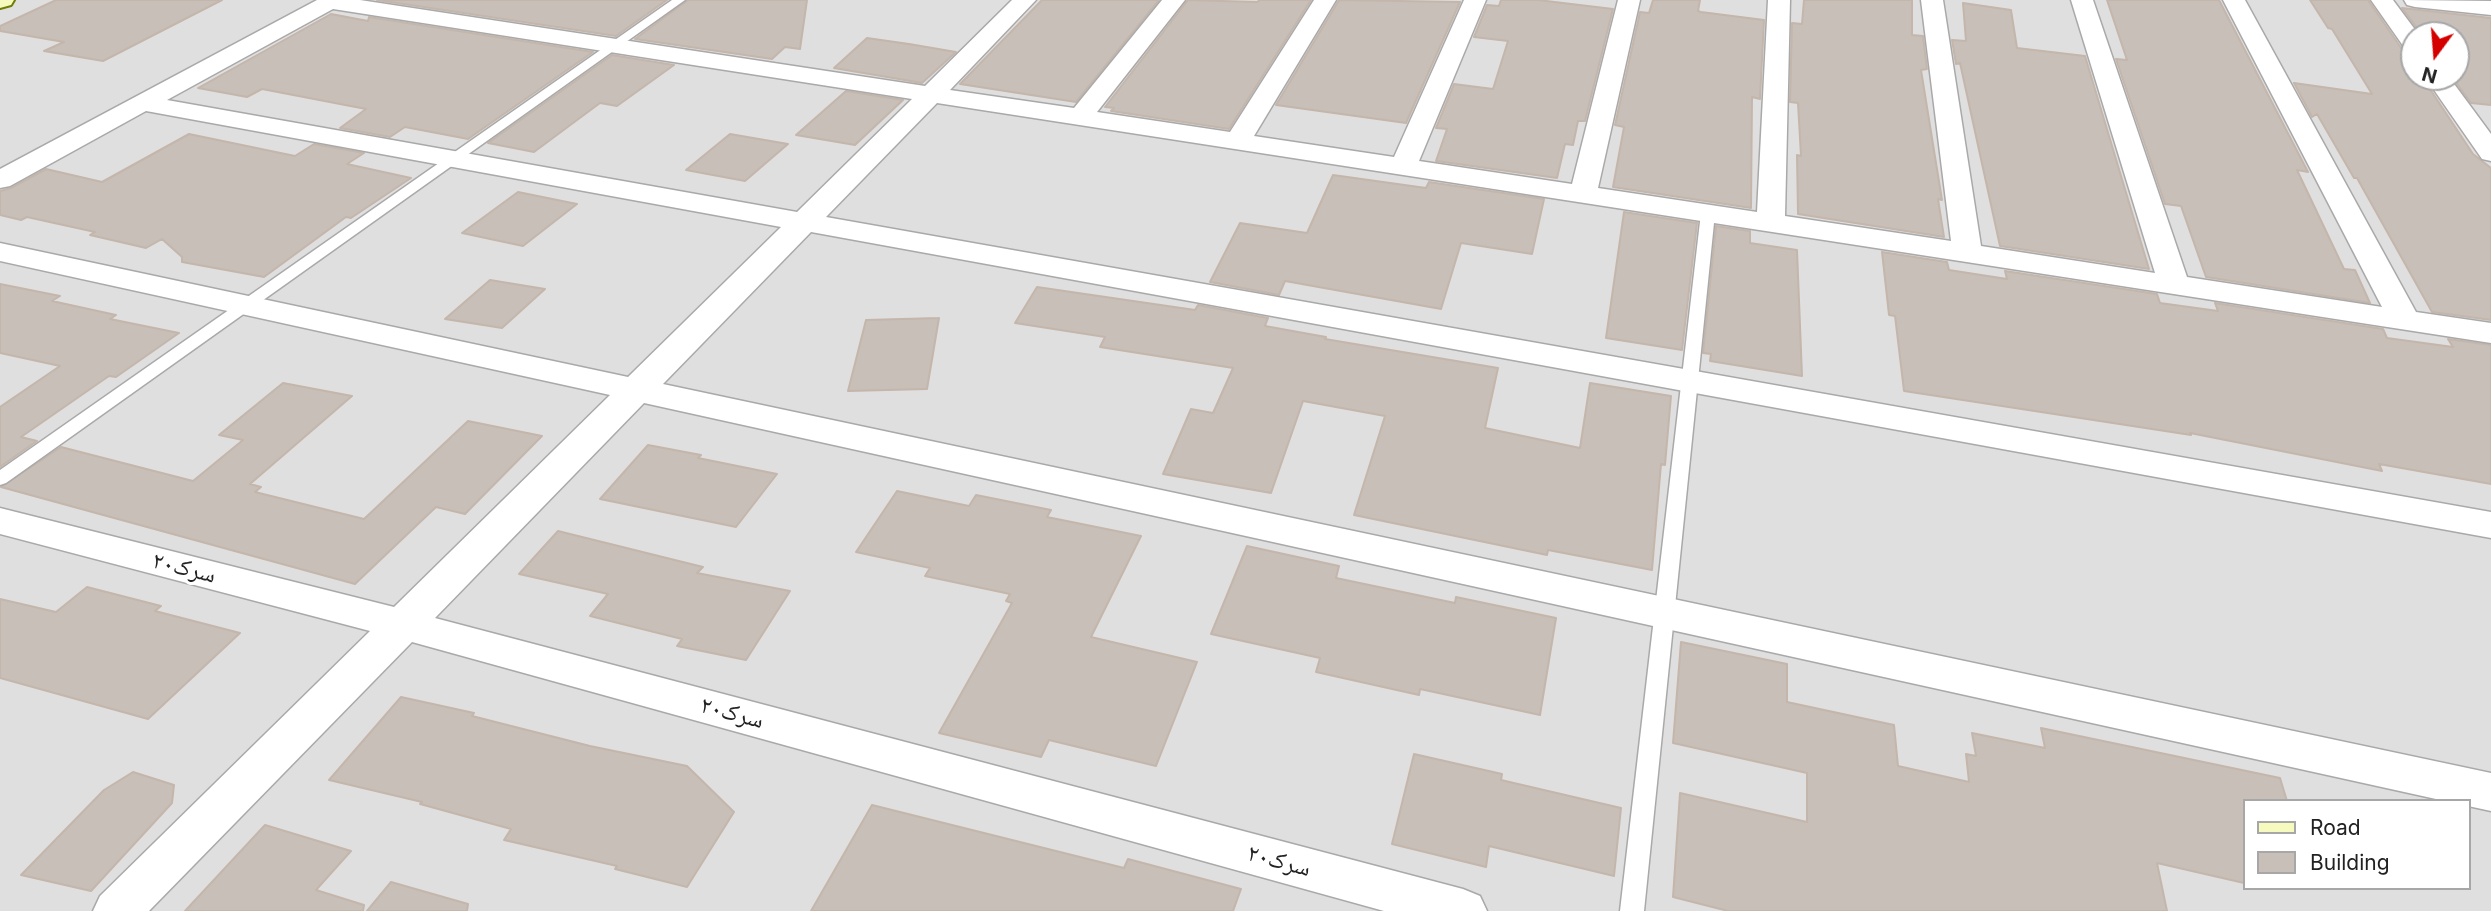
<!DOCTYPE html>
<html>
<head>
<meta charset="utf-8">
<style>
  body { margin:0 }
  #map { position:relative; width:2491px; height:911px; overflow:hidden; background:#f2efe9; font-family:Inter,sans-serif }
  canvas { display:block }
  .legend { position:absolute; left:2243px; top:799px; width:228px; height:91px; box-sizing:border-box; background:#fff; border:2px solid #a7a7a7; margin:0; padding:9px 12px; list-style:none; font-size:21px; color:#222 }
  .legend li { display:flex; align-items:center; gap:14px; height:35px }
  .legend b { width:35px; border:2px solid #a7a7a7 }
  .north { position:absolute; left:2400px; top:21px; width:70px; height:70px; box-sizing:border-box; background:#fff; border:2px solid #a7a7a7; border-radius:50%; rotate:196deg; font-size:19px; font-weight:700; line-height:28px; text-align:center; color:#222 }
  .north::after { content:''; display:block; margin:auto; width:24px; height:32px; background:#d40000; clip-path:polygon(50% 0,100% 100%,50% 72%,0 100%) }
</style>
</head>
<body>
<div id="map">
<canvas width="2491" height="911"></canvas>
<ul class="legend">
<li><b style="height:9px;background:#f7fabf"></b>Road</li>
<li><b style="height:19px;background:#c7bfb8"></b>Building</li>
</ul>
<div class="north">N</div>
</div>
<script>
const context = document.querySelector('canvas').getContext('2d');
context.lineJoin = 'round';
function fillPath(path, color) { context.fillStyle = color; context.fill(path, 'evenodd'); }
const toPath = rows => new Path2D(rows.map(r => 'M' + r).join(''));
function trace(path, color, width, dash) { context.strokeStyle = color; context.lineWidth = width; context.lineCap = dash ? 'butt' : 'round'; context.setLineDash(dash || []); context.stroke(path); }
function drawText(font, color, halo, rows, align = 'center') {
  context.font = font + ' Inter,"Noto Naskh Arabic",sans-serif'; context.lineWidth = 6; context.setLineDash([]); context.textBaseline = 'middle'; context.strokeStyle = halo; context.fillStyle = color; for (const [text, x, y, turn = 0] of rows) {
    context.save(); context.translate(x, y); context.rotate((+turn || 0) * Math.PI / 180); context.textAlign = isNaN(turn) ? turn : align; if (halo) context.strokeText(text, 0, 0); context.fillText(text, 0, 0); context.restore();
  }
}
const residential = toPath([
  [0,0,2491,0,2491,911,0,911],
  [2414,35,2456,35,2456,77,2414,77],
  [2244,801,2468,801,2468,888,2244,888]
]);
const building = toPath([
  [56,0,222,0,103,61,44,51,64,42,0,31,0,26,56,0],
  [377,0,667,0,616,36,377,0],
  [688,0,807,0,800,49,785,47,772,59,635,39,688,0],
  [1042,0,1159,0,1076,102,960,84,1042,0],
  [1188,0,1257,2,1260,0,1311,0,1229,129,1111,111,1114,108,1105,107,1188,0],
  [1339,0,1460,2,1406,123,1276,105,1339,0],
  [1501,0,1538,0,1613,9,1585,121,1578,121,1573,145,1565,144,1557,178,1436,161,1447,129,1436,128,1454,84,1493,89,1508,41,1474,37,1487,5,1499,6,1501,0],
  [1653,0,1700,0,1698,11,1701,12,1764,20,1760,99,1752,97,1751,208,1613,187,1624,127,1615,125,1640,12,1649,13,1653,0],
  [1804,0,1912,0,1912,35,1923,36,1927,69,1921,70,1942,200,1938,199,1944,237,1798,214,1797,155,1801,156,1798,103,1790,102,1792,23,1802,24,1804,0],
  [2107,0,2219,0,2308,172,2297,170,2344,269,2355,270,2370,303,2206,277,2181,206,2165,204,2116,59,2127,60,2107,0],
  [2310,0,2368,0,2404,52,2414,54,2414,77,2422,77,2473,154,2491,168,2491,320,2432,312,2357,178,2354,178,2317,114,2312,117,2294,83,2372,94,2332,29,2328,28,2310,0],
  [1963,3,2011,10,2017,48,2085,56,2149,269,2000,246,1960,63,1956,64,1952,40,1966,41,1963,3],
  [2402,8,2491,18,2491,105,2471,103,2452,77,2456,77,2456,35,2422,35,2402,8],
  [331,14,368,21,369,17,593,52,468,139,405,127,390,137,340,128,366,109,262,89,247,97,198,88,331,14],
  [867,38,909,44,956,52,922,83,834,68,867,38],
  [612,55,674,65,617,106,600,103,534,152,488,143,612,55],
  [846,91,903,100,855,145,796,135,846,91],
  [189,134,295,156,314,144,364,153,347,164,411,178,351,218,346,217,264,277,182,262,182,257,162,239,146,248,90,235,95,232,27,217,21,220,0,215,0,191,11,188,46,169,102,182,189,134],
  [730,134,788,144,745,181,686,170,730,134],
  [1333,175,1426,188,1429,182,1544,199,1532,254,1461,243,1441,309,1285,281,1279,295,1210,282,1240,223,1307,233,1333,175],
  [518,192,577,204,523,246,462,233,518,192],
  [1624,212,1697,223,1682,350,1606,338,1624,212],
  [1716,226,1750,231,1750,243,1797,250,1802,376,1710,361,1711,354,1703,353,1716,226],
  [1882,252,1947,262,1949,270,2007,279,2005,271,2157,294,2160,303,2218,311,2215,303,2383,329,2387,338,2453,347,2448,339,2491,345,2491,484,2379,464,2382,471,2190,433,2191,435,1904,391,1895,316,1889,315,1882,252],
  [490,280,545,289,502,328,445,319,490,280],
  [0,284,60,296,52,301,116,315,110,319,179,333,116,377,109,376,21,437,37,441,0,467,0,407,60,366,0,353,0,284],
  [1037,287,1195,310,1198,305,1268,318,1265,326,1326,337,1325,339,1498,368,1485,428,1580,448,1590,383,1671,396,1665,465,1661,464,1652,570,1548,550,1547,555,1354,515,1385,416,1303,401,1271,493,1163,474,1191,409,1213,413,1233,368,1100,347,1105,337,1015,323,1037,287],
  [939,318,927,389,848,391,866,320,939,318],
  [283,383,352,396,250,484,261,487,255,492,364,519,468,421,542,436,465,514,436,507,355,584,1,487,61,447,193,481,243,440,219,435,283,383],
  [648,445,701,455,698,458,777,474,736,527,600,499,648,445],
  [897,491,969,506,976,495,1051,510,1047,517,1141,536,1091,637,1197,662,1156,766,1049,740,1041,757,939,733,1012,603,1006,601,1010,594,925,576,930,568,856,552,897,491],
  [558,531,703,567,697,573,790,591,746,660,677,646,682,639,590,616,608,594,519,574,558,531],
  [1247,546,1339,566,1336,578,1455,603,1456,597,1556,618,1540,715,1420,689,1419,695,1316,672,1320,658,1211,634,1247,546],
  [87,587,161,606,155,611,240,633,148,719,0,678,0,599,56,612,87,587],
  [1681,642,1787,664,1787,702,1894,725,1898,766,1969,782,1966,754,1976,756,1972,733,2045,748,2041,728,2280,778,2287,801,2244,801,2244,883,2157,863,2167,911,1728,911,1673,897,1680,793,1807,822,1807,773,1673,743,1681,642],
  [401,697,474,713,472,716,590,746,687,766,734,812,687,887,615,869,617,866,504,840,511,829,420,804,422,802,329,780,401,697],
  [1414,754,1502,774,1501,780,1621,808,1614,876,1489,846,1486,867,1392,844,1414,754],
  [133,772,174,785,172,803,91,891,21,875,104,790,133,772],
  [872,805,1124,868,1128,859,1241,889,1233,911,811,911,872,805],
  [265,825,351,851,316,890,364,905,363,911,185,911,265,825],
  [391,882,468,904,467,911,367,911,391,882]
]);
const lane = toPath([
  [672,0,685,0,6,483,0,485,0,470,672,0],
  [1708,209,1715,213,1644,911,1620,911,1701,213,1708,209]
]);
const street = toPath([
  [317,0,360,0,925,86,1012,0,1036,0,950,90,1074,108,1162,0,1185,0,1097,112,1230,132,1314,0,1336,0,1254,136,1394,157,1464,0,1486,0,1419,161,1572,184,1618,0,1640,0,1598,188,1757,212,1768,0,1790,0,1785,216,1951,241,1921,0,1943,0,1981,246,2155,273,2071,0,2093,0,2187,277,2382,307,2223,0,2245,0,2416,312,2491,323,2491,343,937,103,826,217,2491,512,2491,538,811,232,663,384,2491,773,2491,811,2468,806,2468,801,2445,801,644,403,435,618,1463,889,1480,896,1487,911,1384,911,412,642,149,911,93,911,100,896,370,631,0,534,0,508,394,607,610,395,0,261,0,243,628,377,781,227,146,111,10,186,0,188,0,169,317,0],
  [333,9,912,99,797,212,167,100,333,9],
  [2371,0,2393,0,2419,35,2414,35,2414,52,2406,50,2371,0],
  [2404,0,2491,1,2491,15,2415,7,2407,5,2404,0],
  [2425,77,2449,77,2491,134,2491,161,2482,159,2425,77]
]);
const secondary = toPath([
  [0,0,14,0,11,5,0,8,0,0]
]);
const nearStreetnames = [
  ["سرک۲۰",184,568,14],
  ["سرک۲۰",732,713,15],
  ["سرک۲۰",1279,861,15]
];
fillPath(residential, '#e0dfdf');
fillPath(building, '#c7bfb8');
trace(building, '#c4b6ab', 2);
trace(lane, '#a9a9a9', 3);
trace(street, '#a9a9a9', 3);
trace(secondary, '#707d05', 4);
fillPath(lane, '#fff');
fillPath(street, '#fff');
fillPath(secondary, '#f7fabf');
drawText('24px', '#222', '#fff', nearStreetnames);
</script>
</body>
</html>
